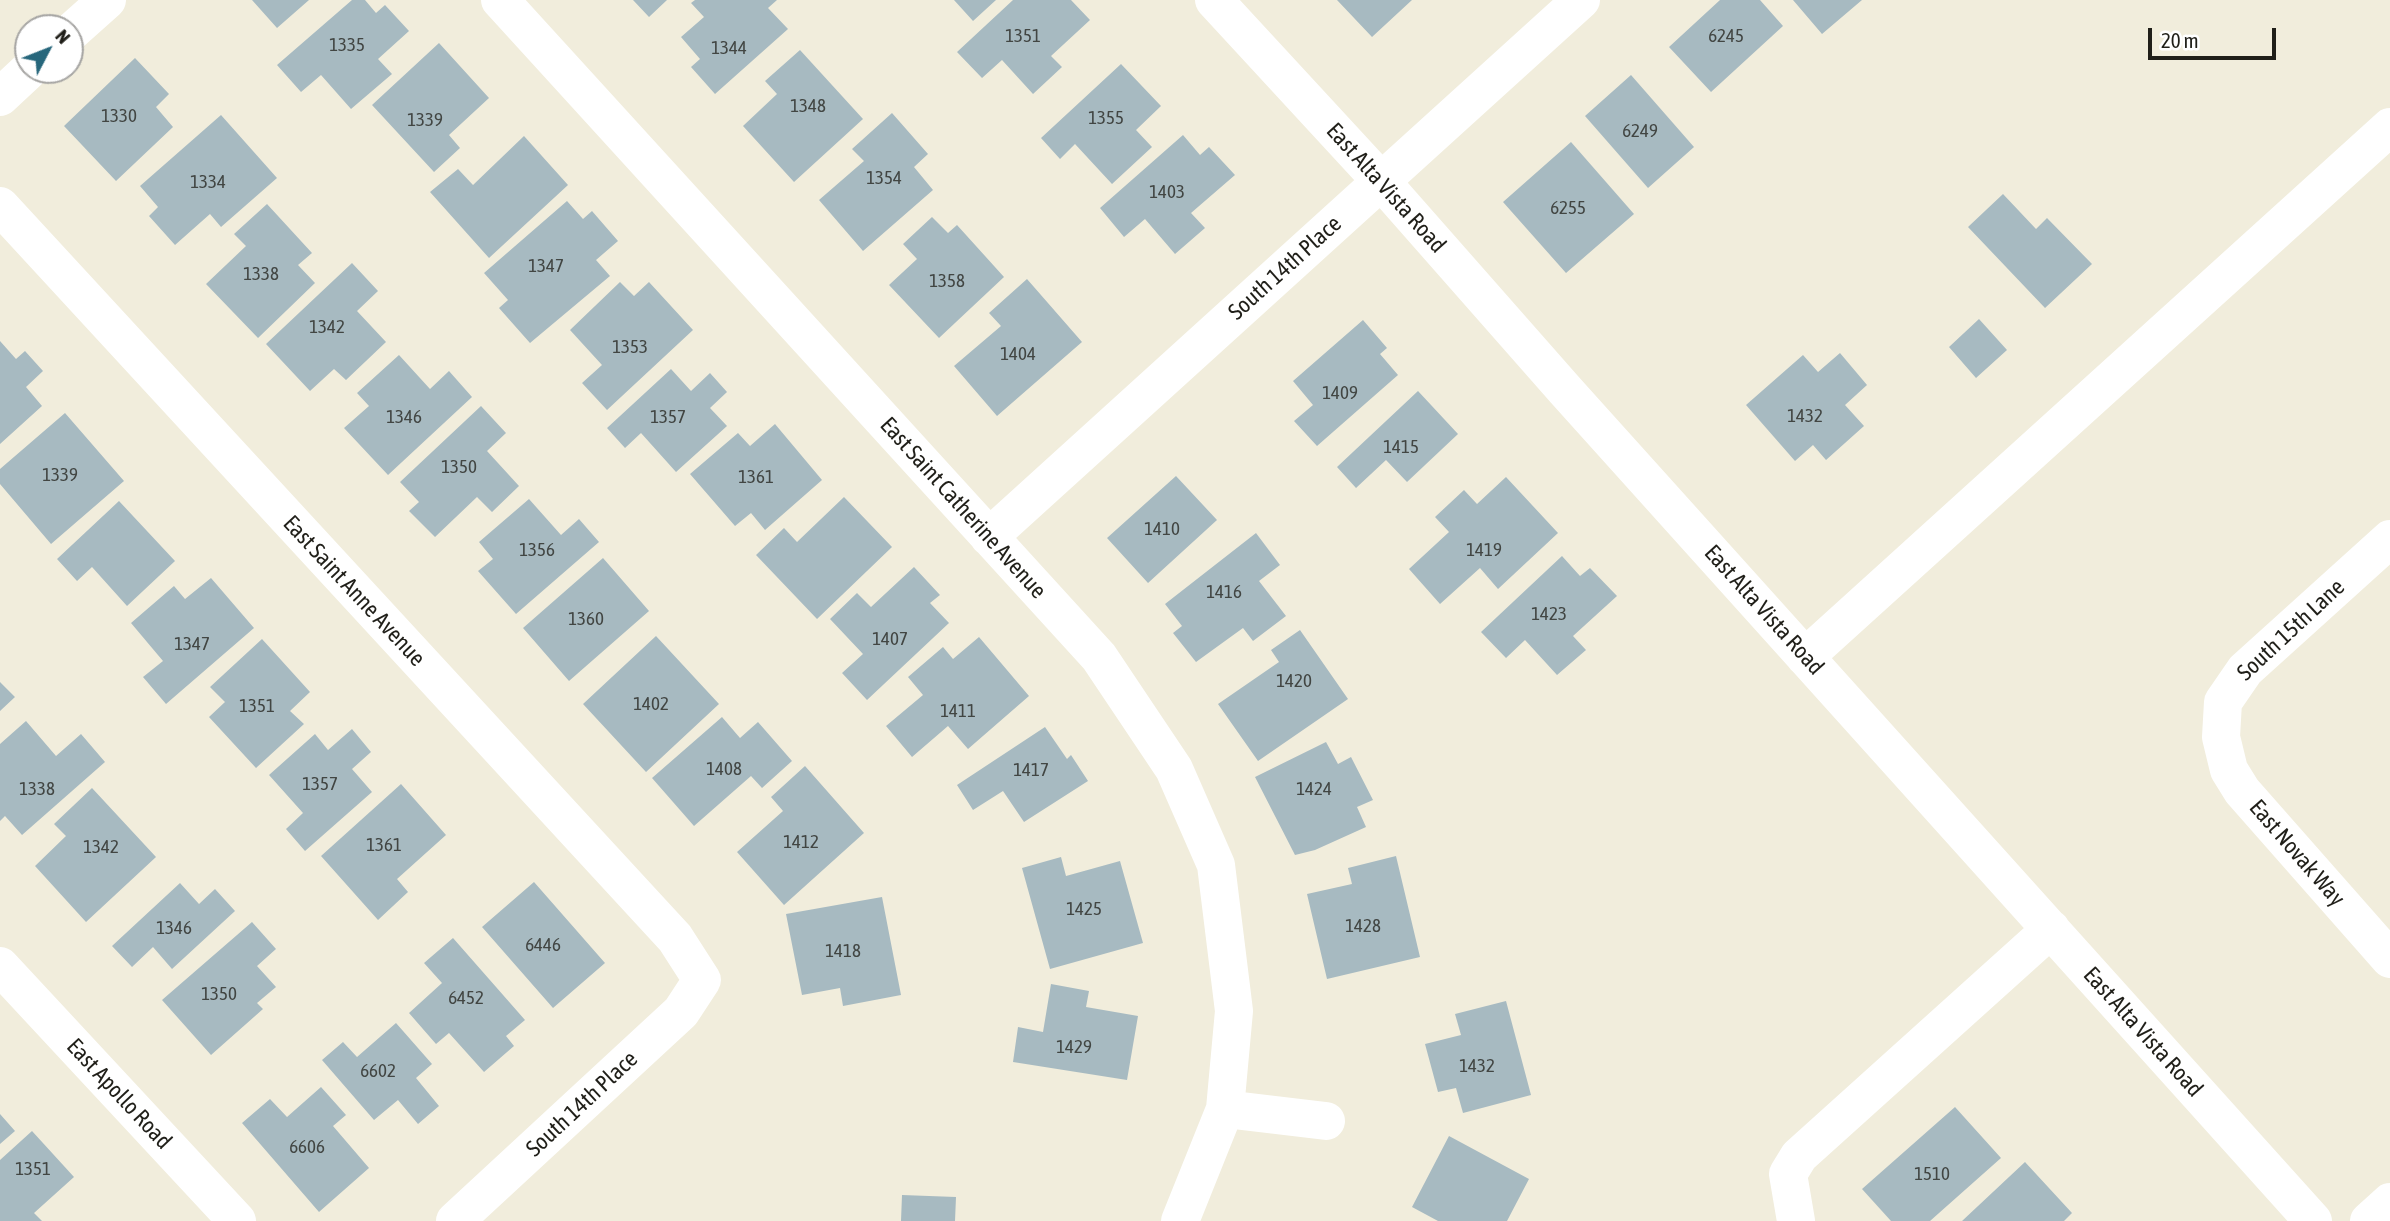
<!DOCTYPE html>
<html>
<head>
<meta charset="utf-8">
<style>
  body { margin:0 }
  #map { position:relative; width:2390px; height:1221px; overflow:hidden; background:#f1eddc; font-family:"Asap Condensed",sans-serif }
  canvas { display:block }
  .north { position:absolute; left:14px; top:14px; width:70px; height:70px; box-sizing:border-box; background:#fff; border:2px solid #a6a5a3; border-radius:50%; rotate:48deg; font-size:19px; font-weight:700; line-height:28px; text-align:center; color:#201f19 }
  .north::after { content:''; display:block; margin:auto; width:24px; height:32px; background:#27677c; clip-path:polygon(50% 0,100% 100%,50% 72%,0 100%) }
  .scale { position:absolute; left:2148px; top:28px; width:128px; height:32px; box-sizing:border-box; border:4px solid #201f19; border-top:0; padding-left:9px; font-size:21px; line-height:24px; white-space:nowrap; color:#201f19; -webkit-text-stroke:5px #fff; paint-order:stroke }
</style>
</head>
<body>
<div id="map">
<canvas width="2390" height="1221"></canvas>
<div class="north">N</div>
<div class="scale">20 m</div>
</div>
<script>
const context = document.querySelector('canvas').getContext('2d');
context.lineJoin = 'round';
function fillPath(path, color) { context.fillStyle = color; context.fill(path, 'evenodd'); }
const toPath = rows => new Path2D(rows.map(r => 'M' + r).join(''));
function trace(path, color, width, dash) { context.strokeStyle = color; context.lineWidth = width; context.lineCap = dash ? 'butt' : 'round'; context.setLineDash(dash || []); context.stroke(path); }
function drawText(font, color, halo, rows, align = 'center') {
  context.font = font + ' "Asap Condensed",sans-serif'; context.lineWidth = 5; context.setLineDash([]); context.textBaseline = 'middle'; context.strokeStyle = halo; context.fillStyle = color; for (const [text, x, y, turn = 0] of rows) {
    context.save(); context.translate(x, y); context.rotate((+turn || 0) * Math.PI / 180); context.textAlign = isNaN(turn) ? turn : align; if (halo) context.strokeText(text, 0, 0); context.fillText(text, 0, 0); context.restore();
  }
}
const building = toPath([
  [252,0,309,0,277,28],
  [352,0,365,0,376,13,385,5,409,31,378,59,392,74,351,109,321,75,301,92,277,65],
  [633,0,667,0,649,17],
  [695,0,777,0,768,8,788,29,715,94,691,67,700,59,681,37,704,17,691,3],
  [954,0,996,0,973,21],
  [1013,0,1071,0,1090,20,1051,56,1062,67,1033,94,1002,60,982,78,957,52],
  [1337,0,1412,0,1372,37],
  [1720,0,1760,0,1783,26,1711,92,1669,47],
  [1793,0,1862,0,1822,34],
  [439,43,489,98,449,135,460,148,434,172,372,105],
  [800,50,863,119,794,182,743,126,777,94,765,81],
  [135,58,169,94,156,107,173,127,116,181,64,126],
  [1121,64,1161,106,1136,130,1152,147,1112,184,1075,144,1060,159,1041,138],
  [1631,75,1694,147,1648,188,1585,116],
  [892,113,928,154,914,167,933,190,863,251,819,200,864,161,852,149],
  [221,115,277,178,221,227,210,214,175,245,149,216,158,207,140,186],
  [1183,135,1200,155,1209,147,1235,175,1191,213,1205,228,1175,254,1145,219,1124,237,1100,208],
  [524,136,568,185,489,258,430,192,458,169,473,185],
  [1571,142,1634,214,1566,273,1503,202],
  [2003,194,2036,229,2047,218,2092,264,2045,308,1968,227],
  [567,201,583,219,592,211,618,241,596,260,610,276,530,343,499,308,508,300,484,273],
  [267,204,312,253,298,265,315,283,258,338,206,284,246,246,234,234],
  [932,217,948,233,957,225,1004,277,939,338,889,285,917,259,903,244],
  [352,263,378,291,357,311,386,342,346,380,334,369,310,391,266,344],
  [1027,279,1082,342,997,416,954,366,1001,326,989,313],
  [620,282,634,296,649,282,693,330,607,410,582,383,602,365,570,330],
  [1979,319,2007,350,1976,378,1949,347],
  [1363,320,1387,348,1380,354,1398,375,1317,446,1294,421,1313,405,1293,381],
  [0,341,16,359,25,351,43,371,26,387,42,406,0,444],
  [1840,353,1867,385,1845,405,1864,426,1826,460,1813,445,1795,461,1746,405,1803,355,1818,372],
  [399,355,430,389,449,371,472,397,388,475,344,428,369,406,357,393],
  [671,369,691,391,710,373,727,392,710,408,727,426,676,472,641,433,625,448,607,428],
  [1418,391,1458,434,1407,482,1386,460,1356,488,1337,467],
  [481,406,506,433,487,451,519,486,492,512,477,497,435,537,409,511,419,502,400,482],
  [65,413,124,481,51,544,0,484,0,469],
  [775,424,822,480,765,530,751,513,735,526,690,474,738,433,750,446],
  [1176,476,1217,520,1148,583,1107,538],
  [1506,477,1558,533,1498,589,1480,568,1440,604,1409,569,1449,532,1435,517,1464,490,1477,504],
  [844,497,892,547,817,619,756,555,784,528,797,542],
  [529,499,561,535,579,519,599,542,516,614,478,571,493,559,479,542],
  [119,501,175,561,127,606,92,567,77,581,57,559],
  [1256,533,1280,565,1259,581,1286,616,1253,641,1243,628,1196,662,1173,633,1182,626,1165,604],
  [1562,556,1580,576,1590,568,1617,596,1573,636,1586,650,1557,675,1525,640,1506,658,1481,632],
  [603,558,649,611,569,681,523,628],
  [914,567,940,595,930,603,949,623,867,700,842,673,863,654,830,619,857,593,871,607],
  [211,578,254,628,166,704,143,677,163,661,131,623,174,586,185,599],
  [1300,630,1348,699,1258,761,1218,704,1279,662,1271,650],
  [656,636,719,704,646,772,583,704],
  [979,637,1029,696,968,749,948,726,912,757,886,726,923,695,908,677,943,647,953,659],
  [262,639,310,692,290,711,304,724,256,768,209,717,225,702,210,687],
  [0,682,15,697,0,711],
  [722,717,740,738,758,722,792,761,762,788,751,776,694,826,652,778],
  [26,721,56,756,81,734,105,762,22,835,5,816,0,821,0,744],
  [1045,727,1067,759,1071,755,1088,781,1024,822,1003,791,973,810,957,785],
  [352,729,371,752,352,769,372,792,305,851,286,829,303,813,269,775,315,734,328,750],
  [1326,742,1338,764,1351,757,1373,800,1357,807,1366,827,1315,850,1295,855,1255,777],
  [805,766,864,833,784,905,737,852,783,811,771,797],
  [401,784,446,835,397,879,408,892,378,920,321,856],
  [92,788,156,857,86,922,35,866,66,836,54,824],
  [1396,856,1420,957,1327,979,1307,894,1352,884,1348,868],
  [1061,857,1066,876,1120,861,1143,943,1050,969,1022,868],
  [534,882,605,963,553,1008,482,927],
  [180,883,199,904,215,889,235,911,172,969,153,947,132,967,112,946],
  [882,897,901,995,843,1006,840,988,802,995,786,914],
  [252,922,276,949,257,966,276,987,257,1003,263,1009,211,1055,162,1000],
  [453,938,525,1020,506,1036,514,1046,484,1072,449,1033,436,1044,409,1013,442,983,424,963],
  [1051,984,1089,991,1086,1007,1138,1016,1127,1080,1013,1062,1018,1027,1043,1032],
  [1506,1001,1531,1095,1463,1113,1456,1088,1438,1092,1425,1044,1461,1035,1455,1014],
  [396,1023,432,1064,416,1078,439,1106,418,1124,398,1100,374,1120,322,1060,343,1042,357,1057],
  [321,1087,346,1115,333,1126,369,1168,319,1212,242,1123,270,1099,287,1117],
  [1955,1107,2001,1158,1930,1221,1891,1221,1862,1189],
  [0,1114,15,1131,0,1144],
  [32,1131,74,1177,34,1213,42,1221,0,1221,0,1160],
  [1449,1136,1529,1179,1507,1221,1438,1221,1412,1207],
  [2025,1162,2072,1213,2064,1221,1962,1221],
  [902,1195,956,1197,955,1221,901,1221]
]);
const minor = toPath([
  [500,0,1099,657,1174,769,1216,865,1234,1011,1225,1109,1180,1221],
  [1214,0,1381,181,1565,390,2313,1221],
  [70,33,107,0],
  [0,97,29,70],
  [0,206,675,938,702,980,681,1012,455,1221],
  [989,537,1581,0],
  [2390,539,2245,670,2223,702,2221,737,2229,770,2242,791,2390,959],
  [1805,657,2390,127],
  [0,966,237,1221],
  [1225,1109,1326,1121],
  [1796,1221,1788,1174,1799,1156,2051,929],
  [2369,1221,2390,1202]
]);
const numberNames = [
  ["1351",1023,36],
  ["6245",1726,36],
  ["1335",347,45],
  ["1344",729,48],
  ["1348",808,106],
  ["1330",119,116],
  ["1355",1106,118],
  ["1339",425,120],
  ["6249",1640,131],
  ["1354",884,178],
  ["1334",208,182],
  ["1403",1167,192],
  ["6255",1568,208],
  ["1347",546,266],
  ["1338",261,274],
  ["1358",947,281],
  ["1342",327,327],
  ["1353",630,347],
  ["1404",1018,354],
  ["1409",1340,393],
  ["1432",1805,416],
  ["1346",404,417],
  ["1357",668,417],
  ["1415",1401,447],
  ["1350",459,467],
  ["1339",60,475],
  ["1361",756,477],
  ["1410",1162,529],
  ["1356",537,550],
  ["1419",1484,550],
  ["1416",1224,592],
  ["1423",1549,614],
  ["1360",586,619],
  ["1407",890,639],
  ["1347",192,644],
  ["1420",1294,681],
  ["1402",651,704],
  ["1351",257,706],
  ["1411",958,711],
  ["1408",724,769],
  ["1417",1031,770],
  ["1357",320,784],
  ["1338",37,789],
  ["1424",1314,789],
  ["1412",801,842],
  ["1361",384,845],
  ["1342",101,847],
  ["1425",1084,909],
  ["1428",1363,926],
  ["1346",174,928],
  ["6446",543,945],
  ["1418",843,951],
  ["1350",219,994],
  ["6452",466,998],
  ["1429",1074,1047],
  ["1432",1477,1066],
  ["6602",378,1071],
  ["6606",307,1147],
  ["1351",33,1169],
  ["1510",1932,1174]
];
const streetNames = [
  ["East Alta Vista Road",1386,188,48],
  ["South 14th Place",1285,268,-42],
  ["East Saint Catherine Avenue",963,508,48],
  ["East Saint Anne Avenue",354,591,47],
  ["East Alta Vista Road",1764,610,48],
  ["South 15th Lane",2291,630,-43],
  ["East Novak Way",2297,853,49],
  ["East Alta Vista Road",2143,1032,48],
  ["East Apollo Road",119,1094,47],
  ["South 14th Place",582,1104,-43]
];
fillPath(building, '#a7bac1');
trace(minor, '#fff', 38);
drawText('19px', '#424643', null, numberNames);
drawText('23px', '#201f19', '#fff', streetNames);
</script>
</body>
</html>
